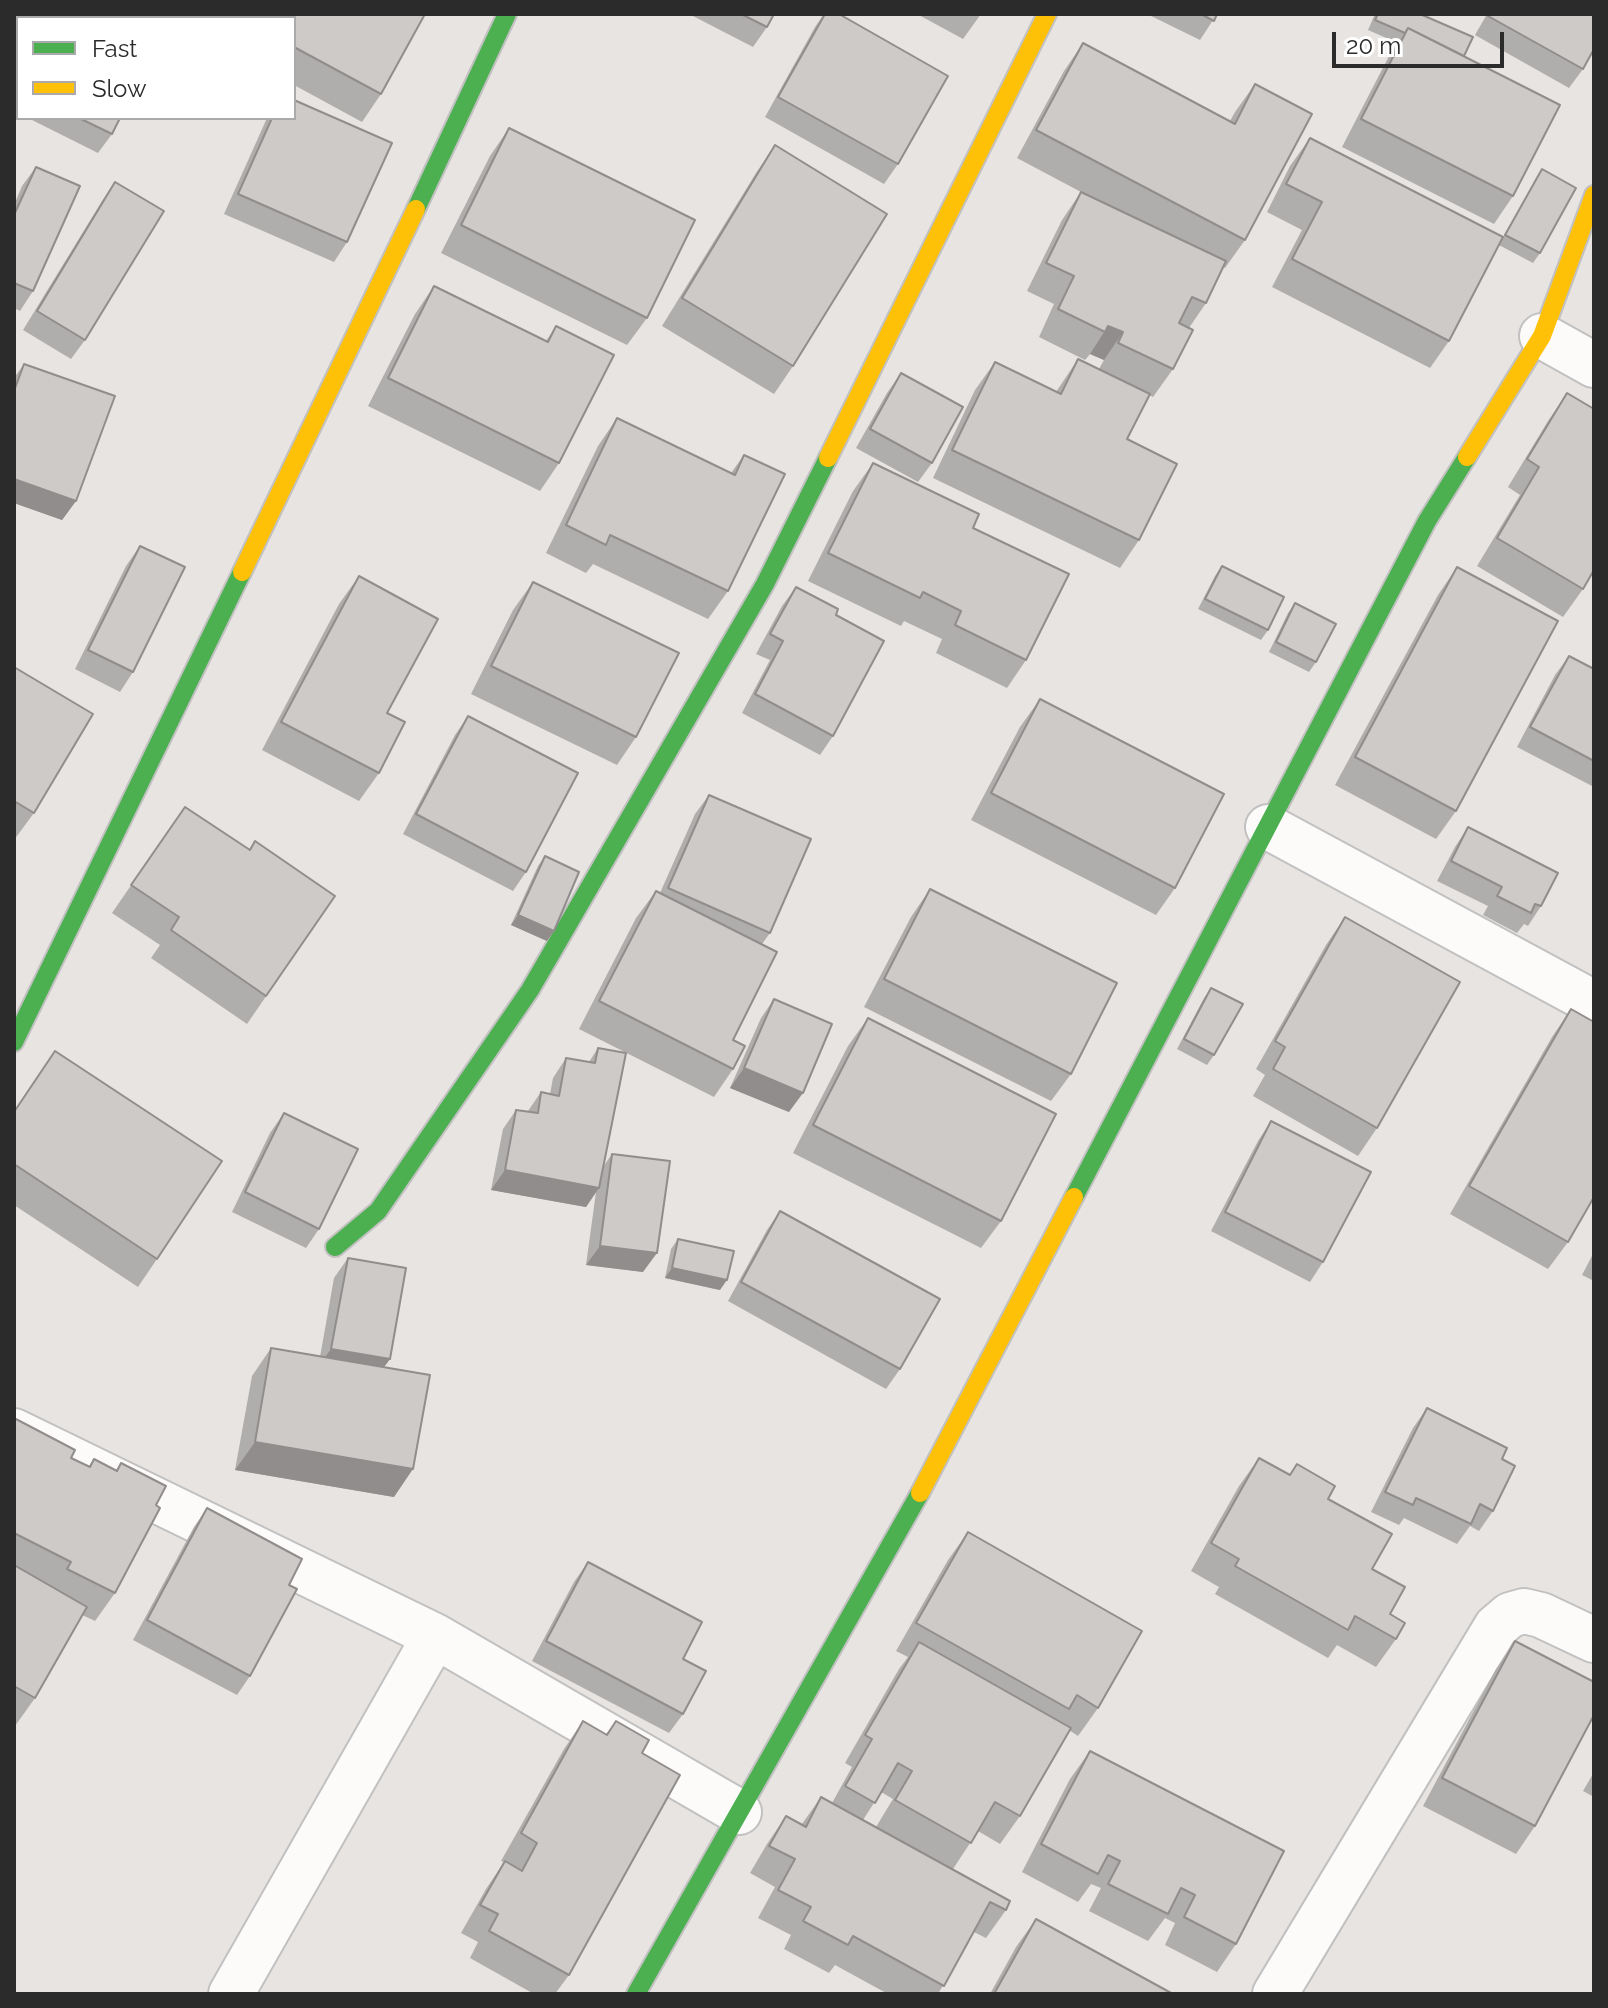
<!DOCTYPE html>
<html>
<head>
<meta charset="utf-8">
<style>
  body { margin:0 }
  #map { position:relative; width:1608px; height:2008px; overflow:hidden; background:#e8e4e1; font-family:Raleway,sans-serif }
  canvas { display:block }
  .frame { position:absolute; inset:0; border:16px solid #2b2b2b; pointer-events:none }
  .legend { position:absolute; left:16px; top:16px; width:280px; height:104px; box-sizing:border-box; background:#fff; border:2px solid #aaa; margin:0; padding:10px 14px; list-style:none; font-size:24px; color:#2b2b2b }
  .legend li { display:flex; align-items:center; gap:16px; height:40px }
  .legend b { width:40px; border:2px solid #aaa }
  .scale { position:absolute; left:1332px; top:32px; width:172px; height:36px; box-sizing:border-box; border:4px solid #2b2b2b; border-top:0; padding-left:10px; font-size:24px; line-height:28px; white-space:nowrap; color:#2b2b2b; -webkit-text-stroke:6px #fff; paint-order:stroke }
</style>
</head>
<body>
<div id="map">
<canvas width="1608" height="2008"></canvas>
<div class="frame"></div>
<ul class="legend">
<li><b style="height:10px;background:#4caf50"></b>Fast</li>
<li><b style="height:10px;background:#ffc107"></b>Slow</li>
</ul>
<div class="scale">20 m</div>
</div>
<script>
const context = document.querySelector('canvas').getContext('2d');
context.lineJoin = 'round';
const toPath = rows => new Path2D(rows.map(r => 'M' + r).join(''));
function trace(path, color, width, dash) { context.strokeStyle = color; context.lineWidth = width; context.lineCap = dash ? 'butt' : 'round'; context.setLineDash(dash || []); context.stroke(path); }
function fillPath(path, color) { context.fillStyle = color; context.fill(path, 'evenodd'); }
const street = toPath([
  [1542,336,1594,365],
  [1268,827,1594,1003],
  [14,1431,435,1636,739,1812],
  [231,1994,435,1636],
  [1275,1994,1496,1627,1510,1615,1524,1611,1541,1615,1594,1640]
]);
const fast = toPath([
  [416,209,507,14],
  [14,1042,242,572],
  [1074,1197,1427,521,1467,457],
  [335,1247,378,1211,530,990,765,584,828,458],
  [636,1994,920,1493]
]);
const slow = toPath([
  [1467,457,1542,336,1594,195],
  [828,458,1047,14],
  [242,572,416,209],
  [920,1493,1074,1197]
]);
const wall = toPath([
  [221,14,425,14,381,94,362,122,294,85,294,18,219,18],
  [689,14,774,14,767,27,753,47],
  [824,14,839,14,898,164,884,184,765,117,815,27],
  [917,14,981,14,963,39],
  [1147,14,1217,14,1200,40],
  [1375,14,1420,14,1464,56,1513,196,1494,224,1342,147,1389,56,1398,43,1368,30],
  [1487,14,1594,14,1583,69,1569,88,1475,35],
  [1083,43,1230,121,1235,112,1255,84,1245,240,1225,268,1223,267,1206,303,1189,328,1173,369,1153,397,1149,395,1127,439,1139,540,1120,568,933,478,975,390,995,362,1056,392,1078,359,1099,369,1104,360,1090,354,1085,360,1039,337,1054,304,1027,291,1062,220,1081,192,1017,158,1064,71],
  [28,118,120,118,112,134,98,153],
  [267,118,294,118,347,242,334,262,224,214],
  [509,128,647,318,627,345,441,253,490,156],
  [1310,138,1503,237,1542,169,1540,253,1533,263,1499,245,1449,341,1430,368,1272,287,1302,230,1267,212,1290,166],
  [775,145,793,366,774,394,662,326,756,173],
  [36,167,33,291,20,311,14,308,14,205,22,186],
  [115,182,85,340,71,359,23,330,102,201],
  [434,286,546,341,556,326,559,463,540,491,368,406,415,314],
  [24,364,76,501,62,520,14,503,14,378],
  [901,373,932,463,918,482,856,448,887,393],
  [1567,393,1583,589,1563,617,1477,566,1520,495,1508,487,1548,421],
  [617,418,731,473,744,455,728,591,708,619,593,564,586,573,546,553,598,446],
  [873,463,973,528,1026,660,1007,688,936,653,942,639,904,621,901,626,808,581,853,491],
  [140,546,133,672,120,692,75,669,126,566],
  [1222,566,1268,630,1261,640,1198,609,1215,576],
  [1457,567,1456,811,1436,839,1335,785,1438,595],
  [359,576,387,713,379,773,359,801,262,750,339,604],
  [533,582,636,737,617,765,471,694,513,610],
  [796,587,836,615,833,736,820,755,742,713,770,660,756,654,782,606],
  [1295,603,1316,662,1309,672,1269,652,1288,613],
  [1569,656,1594,669,1594,787,1517,747,1555,675],
  [14,667,34,813,14,840],
  [1040,699,1175,888,1156,915,971,820,1020,727],
  [468,716,526,872,513,891,403,834,455,735],
  [709,795,770,933,762,944,733,1040,733,1069,714,1097,579,1029,636,918,656,891,660,893,695,814],
  [185,807,249,850,255,841,335,896,247,1024,151,958,160,945,112,913],
  [1468,827,1541,906,1528,926,1524,924,1517,933,1483,915,1488,906,1437,881,1455,847],
  [545,856,547,941,511,925,538,866],
  [930,889,1071,1074,1051,1101,864,1007,911,917],
  [1345,917,1377,1128,1358,1156,1253,1096,1265,1075,1256,1069,1326,945],
  [1211,988,1214,1055,1207,1065,1177,1049,1204,998],
  [774,999,789,1112,730,1088,761,1018],
  [1571,1009,1568,1242,1548,1269,1450,1214,1552,1037],
  [868,1018,1001,1221,981,1248,793,1153,848,1046],
  [598,1048,603,1167,612,1154,643,1272,586,1265,596,1192,586,1207,491,1190,503,1129,516,1110,528,1111,541,1092,550,1094,553,1078,566,1058,589,1062],
  [55,1051,157,1259,138,1287,14,1205,14,1111],
  [284,1113,319,1229,306,1248,232,1212,270,1133],
  [1271,1121,1323,1262,1310,1282,1211,1231,1258,1141],
  [780,1211,900,1369,886,1389,728,1301,767,1230],
  [678,1239,720,1290,665,1278,671,1249],
  [1594,1252,1594,1281,1582,1275],
  [348,1258,390,1359,384,1367,394,1497,235,1470,252,1376,271,1348,320,1357,334,1278],
  [1427,1408,1502,1459,1493,1511,1479,1531,1470,1526,1457,1544,1404,1518,1399,1525,1371,1512,1413,1428],
  [14,1418,71,1458,89,1466,94,1459,116,1470,121,1463,156,1505,115,1593,95,1621,82,1615,35,1698,15,1726,14,1725],
  [1259,1458,1289,1475,1297,1464,1328,1499,1372,1569,1390,1614,1396,1639,1376,1667,1337,1645,1328,1658,1215,1594,1219,1587,1191,1571,1239,1486],
  [207,1508,289,1585,250,1676,237,1695,133,1640,194,1527],
  [968,1532,1098,1708,1078,1736,1069,1730,1020,1816,1000,1844,978,1831,953,1869,1006,1910,986,1938,974,1932,938,1994,888,1994,835,1965,829,1973,784,1949,791,1935,758,1918,775,1887,750,1873,767,1844,786,1816,802,1824,821,1797,832,1803,852,1767,845,1763,899,1669,908,1657,896,1651,948,1560],
  [881,1792,893,1799,876,1827,863,1820],
  [588,1562,683,1659,683,1714,669,1733,532,1661,574,1582],
  [1515,1641,1535,1826,1516,1854,1423,1806,1496,1669],
  [583,1721,606,1734,616,1721,642,1753,569,1975,555,1994,534,1994,470,1958,478,1942,461,1933,486,1889,504,1862,501,1861,564,1749],
  [1090,1751,1236,1944,1217,1972,1165,1945,1175,1923,1165,1918,1148,1941,1089,1911,1101,1888,1091,1884,1078,1902,1022,1872,1070,1779],
  [1594,1772,1594,1797,1583,1791],
  [1036,1919,1173,1994,990,1994,1016,1947]
]);
const shadedWall = toPath([
  [1108,326,1123,332,1104,360,1090,354],
  [14,479,76,501,62,520,14,503],
  [518,915,554,931,547,941,511,925],
  [744,1068,803,1093,789,1112,730,1088],
  [505,1170,599,1188,586,1207,491,1190],
  [600,1246,657,1253,643,1272,586,1265],
  [672,1268,727,1280,720,1290,665,1278],
  [331,1349,390,1359,376,1378,317,1368],
  [255,1442,413,1469,394,1497,235,1470]
]);
const building = toPath([
  [83,14,142,14,150,18,81,18,83,14],
  [233,14,425,14,381,94,294,47,294,18,241,18,233,14],
  [741,14,774,14,767,27,741,14],
  [825,14,839,14,948,76,898,164,778,97,825,14],
  [1201,14,1217,14,1214,21,1201,14],
  [1378,14,1420,14,1473,37,1464,56,1408,28,1405,33,1375,20,1378,14],
  [1489,14,1594,14,1594,49,1583,69,1488,16,1489,14],
  [1408,28,1560,105,1513,196,1361,119,1408,28],
  [1083,43,1235,124,1255,84,1312,114,1245,240,1036,130,1083,43],
  [294,100,392,143,347,242,238,194,272,118,294,118,294,100],
  [79,118,120,118,112,134,79,118],
  [509,128,695,220,647,318,461,225,509,128],
  [1310,138,1503,237,1449,341,1292,259,1322,202,1286,184,1310,138],
  [775,145,887,214,793,366,682,298,775,145],
  [36,167,80,186,33,291,14,283,14,215,36,167],
  [1542,169,1576,188,1540,253,1505,235,1542,169],
  [115,182,164,211,85,340,37,311,115,182],
  [1081,192,1226,261,1206,303,1192,297,1179,323,1193,330,1173,369,1118,343,1123,332,1108,326,1105,332,1058,309,1074,276,1046,263,1081,192],
  [434,286,548,342,556,326,614,355,559,463,388,378,434,286],
  [1078,359,1150,394,1127,439,1177,464,1139,540,952,450,995,362,1061,394,1078,359],
  [24,364,115,396,76,501,14,479,14,391,24,364],
  [901,373,963,407,932,463,870,429,901,373],
  [1567,393,1594,409,1594,570,1583,589,1497,538,1539,467,1527,459,1567,393],
  [617,418,735,475,744,455,785,474,728,591,610,535,606,545,566,525,617,418],
  [873,463,979,514,973,528,1069,574,1026,660,955,625,961,611,923,592,920,598,828,553,873,463],
  [140,546,185,567,133,672,88,650,140,546],
  [1222,566,1284,597,1268,630,1205,599,1222,566],
  [1457,567,1558,621,1456,811,1355,757,1457,567],
  [359,576,438,619,387,713,405,722,379,773,281,722,359,576],
  [533,582,679,653,636,737,491,666,533,582],
  [796,587,838,609,836,615,884,641,833,736,755,694,783,641,770,634,796,587],
  [1295,603,1336,624,1316,662,1276,642,1295,603],
  [1569,656,1594,669,1594,761,1530,727,1569,656],
  [14,667,93,714,34,813,14,801,14,667],
  [1040,699,1224,794,1175,888,991,793,1040,699],
  [468,716,578,773,526,872,416,814,468,716],
  [709,795,811,839,770,933,668,888,709,795],
  [185,807,250,850,255,841,335,896,266,996,171,930,179,917,131,885,185,807],
  [1468,827,1558,873,1541,906,1535,904,1531,913,1497,896,1502,887,1451,861,1468,827],
  [545,856,579,872,554,931,518,915,545,856],
  [930,889,1117,983,1071,1074,884,979,930,889],
  [656,891,777,952,733,1040,745,1046,733,1069,599,1001,656,891],
  [1345,917,1460,982,1377,1128,1273,1069,1285,1047,1275,1041,1345,917],
  [1211,988,1243,1004,1214,1055,1184,1039,1211,988],
  [774,999,832,1024,803,1093,744,1068,774,999],
  [1571,1009,1594,1022,1594,1197,1568,1242,1469,1186,1571,1009],
  [868,1018,1056,1114,1001,1221,813,1125,868,1018],
  [598,1048,626,1053,599,1188,505,1170,516,1110,538,1113,541,1092,559,1096,566,1058,595,1063,598,1048],
  [55,1051,222,1161,157,1259,14,1164,14,1112,55,1051],
  [284,1113,358,1149,319,1229,245,1192,284,1113],
  [1271,1121,1371,1172,1323,1262,1225,1212,1271,1121],
  [612,1154,670,1161,657,1253,600,1246,612,1154],
  [780,1211,940,1299,900,1369,741,1282,780,1211],
  [678,1239,734,1251,727,1280,672,1268,678,1239],
  [348,1258,406,1268,390,1359,331,1349,348,1258],
  [271,1348,430,1375,413,1469,255,1442,271,1348],
  [1427,1408,1507,1448,1502,1459,1515,1466,1493,1511,1480,1504,1471,1524,1416,1498,1413,1505,1385,1492,1427,1408],
  [14,1418,75,1450,71,1458,90,1467,94,1459,117,1471,121,1463,166,1486,156,1505,160,1508,115,1593,67,1569,71,1562,14,1533,14,1418],
  [1259,1458,1290,1475,1297,1464,1335,1486,1328,1499,1392,1534,1372,1569,1405,1587,1390,1614,1405,1623,1396,1639,1355,1616,1348,1630,1235,1566,1239,1559,1211,1543,1259,1458],
  [207,1508,302,1559,289,1585,297,1589,250,1676,147,1620,207,1508],
  [968,1532,1142,1631,1098,1708,1077,1695,1069,1709,916,1623,968,1532],
  [588,1562,702,1622,683,1659,706,1671,683,1714,546,1641,588,1562],
  [14,1565,87,1607,35,1698,14,1686,14,1565],
  [1515,1641,1594,1682,1594,1715,1535,1826,1442,1778,1515,1641],
  [919,1642,1071,1728,1020,1816,995,1802,971,1843,895,1800,912,1771,898,1763,875,1803,845,1786,872,1739,865,1735,919,1642],
  [583,1721,607,1735,616,1721,649,1740,642,1753,680,1775,569,1975,489,1931,498,1914,480,1905,505,1861,522,1871,537,1843,521,1833,583,1721],
  [1090,1751,1284,1851,1236,1944,1184,1917,1195,1895,1181,1888,1168,1914,1108,1884,1120,1861,1108,1855,1098,1874,1041,1844,1090,1751],
  [821,1797,1010,1901,1006,1910,990,1902,944,1986,853,1936,848,1945,803,1921,811,1907,778,1890,795,1859,769,1846,786,1816,806,1827,821,1797],
  [1036,1919,1173,1994,994,1994,1036,1919]
]);
trace(street, '#c2c1c1', 48);
trace(fast, '#c2c1c1', 22);
trace(slow, '#c2c1c1', 22);
trace(street, '#fcfbfa', 44);
trace(fast, '#4caf50', 18);
trace(slow, '#ffc107', 18);
fillPath(wall, '#b0aeac');
fillPath(shadedWall, '#908d8c');
fillPath(building, '#cdcac8');
trace(building, '#908d8c', 2);
</script>
</body>
</html>
